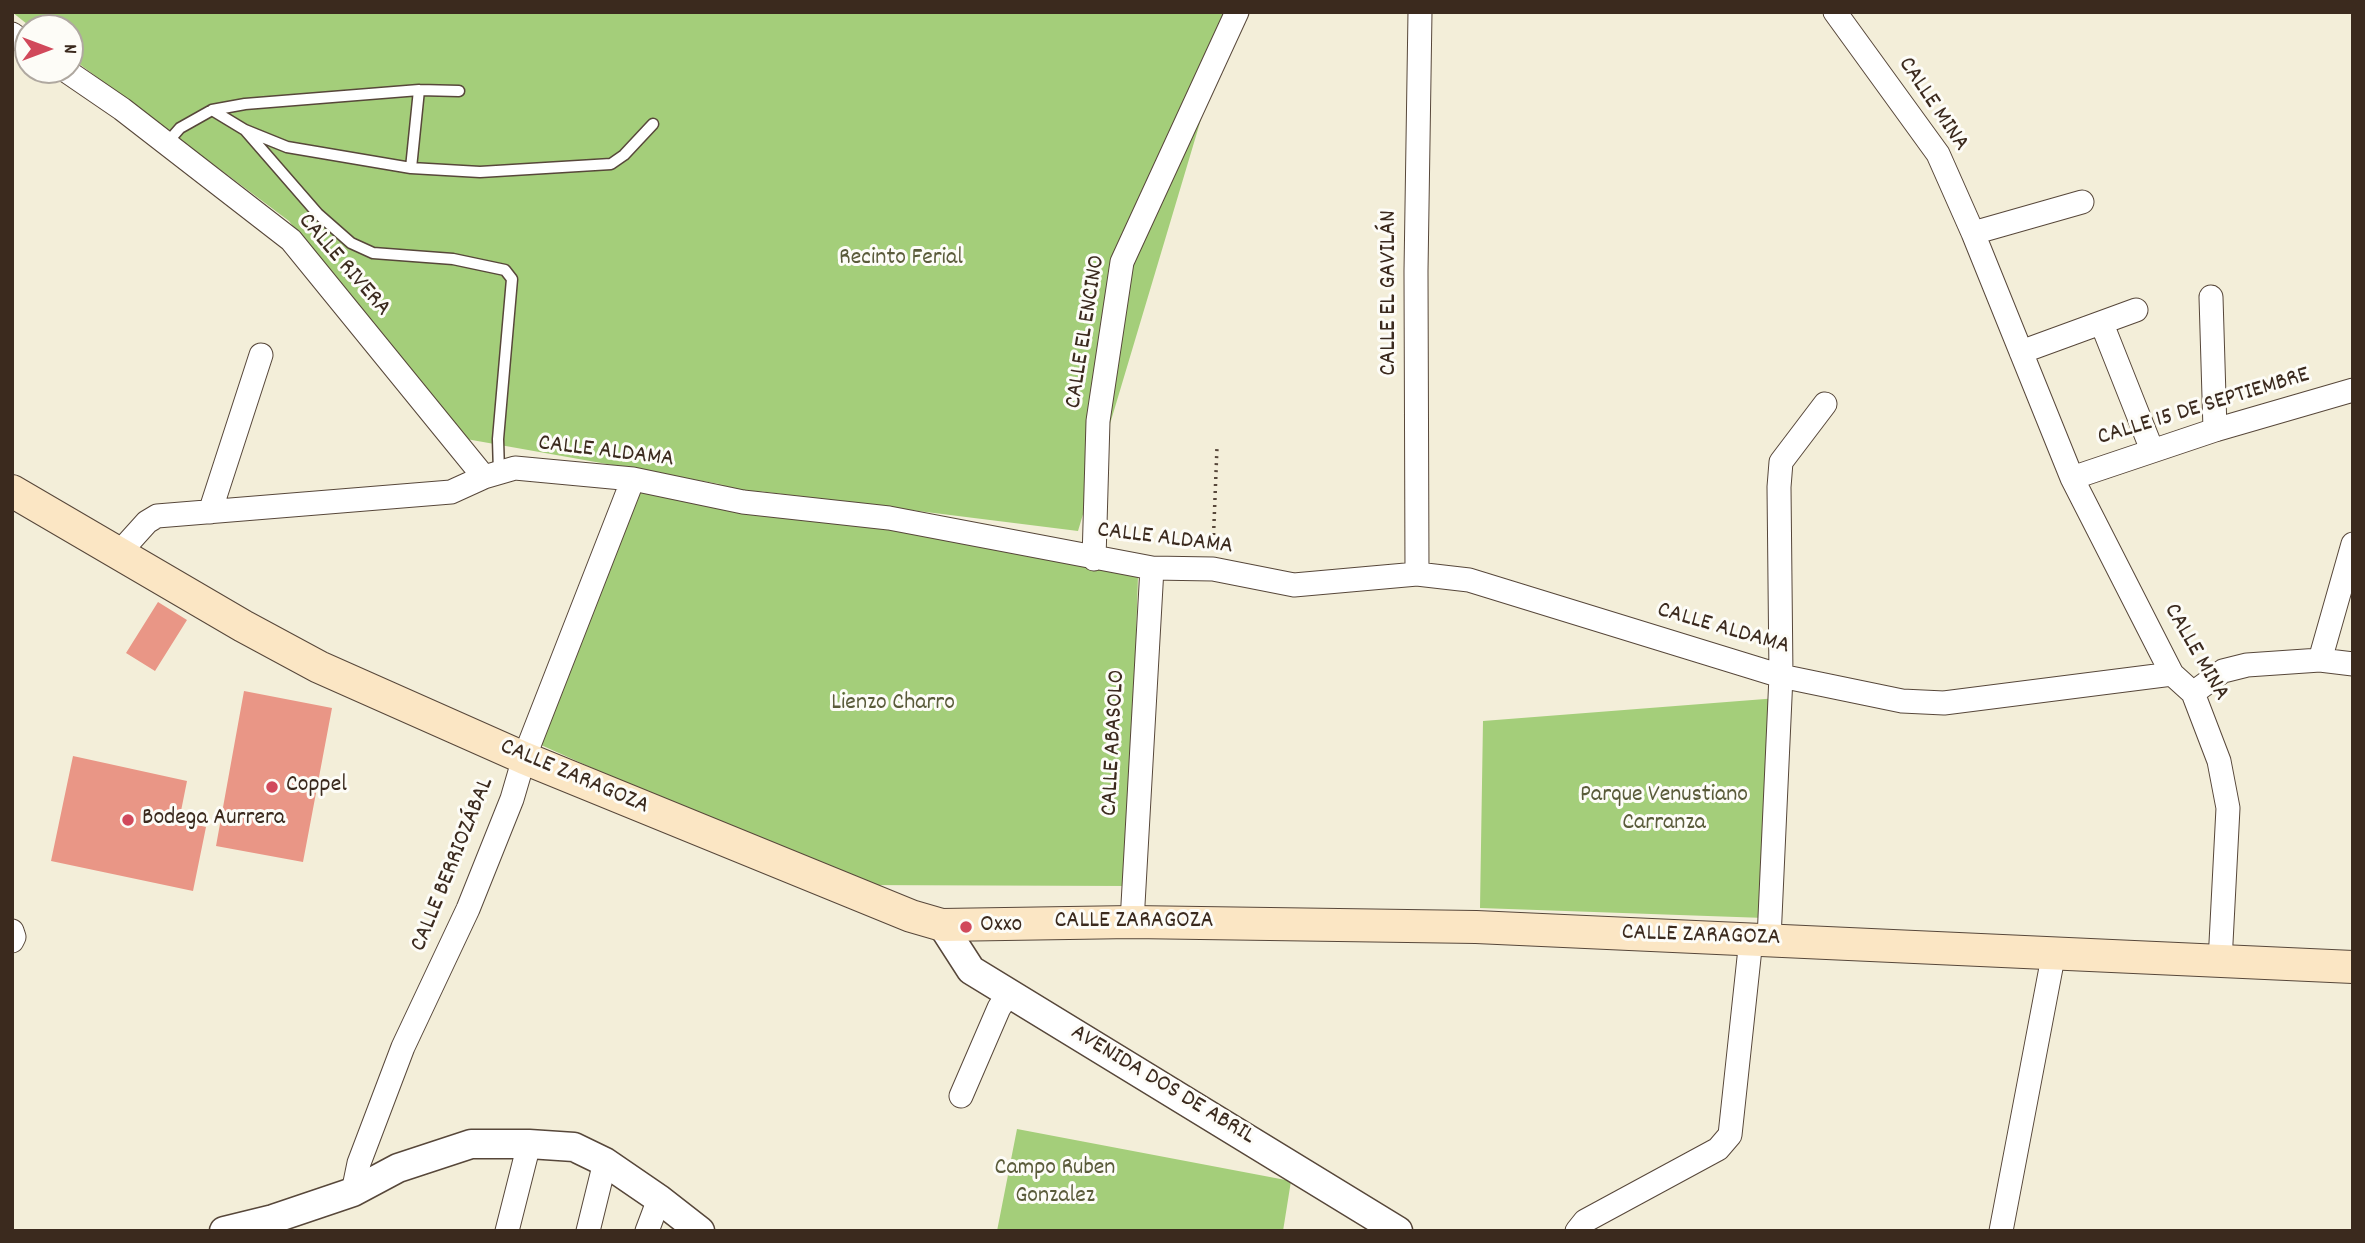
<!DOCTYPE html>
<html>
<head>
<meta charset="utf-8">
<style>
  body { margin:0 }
  #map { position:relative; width:2365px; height:1243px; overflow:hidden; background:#f3eed9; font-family:Dekko,sans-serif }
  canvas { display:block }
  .frame { position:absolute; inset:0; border:14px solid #3b2a1e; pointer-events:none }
  .north { position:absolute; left:14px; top:14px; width:70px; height:70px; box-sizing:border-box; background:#fdfcf7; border:2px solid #afa8a0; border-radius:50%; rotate:90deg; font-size:19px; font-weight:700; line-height:28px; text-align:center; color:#3b2a1e }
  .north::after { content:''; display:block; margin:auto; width:24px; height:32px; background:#d1495b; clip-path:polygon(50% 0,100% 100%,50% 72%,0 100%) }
</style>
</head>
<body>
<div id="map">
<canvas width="2365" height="1243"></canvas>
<div class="frame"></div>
<div class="north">N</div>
</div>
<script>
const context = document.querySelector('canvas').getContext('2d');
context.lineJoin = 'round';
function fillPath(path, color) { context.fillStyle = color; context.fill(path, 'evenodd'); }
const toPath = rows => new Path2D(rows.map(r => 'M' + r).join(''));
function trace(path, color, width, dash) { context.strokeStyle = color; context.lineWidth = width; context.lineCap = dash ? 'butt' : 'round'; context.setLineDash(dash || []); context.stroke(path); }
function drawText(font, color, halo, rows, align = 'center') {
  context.font = font + ' Dekko,sans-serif'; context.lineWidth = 6; context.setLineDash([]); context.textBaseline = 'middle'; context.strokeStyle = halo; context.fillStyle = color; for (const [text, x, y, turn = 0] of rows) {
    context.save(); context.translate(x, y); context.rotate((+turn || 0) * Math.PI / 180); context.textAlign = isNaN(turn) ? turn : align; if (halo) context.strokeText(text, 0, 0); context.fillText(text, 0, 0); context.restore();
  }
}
const green = toPath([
  [12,12,1233,12,1078,531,758,491,1138,576,1128,886,853,885,541,745,628,473,725,485,455,437,289,221,70,57,70,28,32,28],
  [1778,698,1765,918,1480,908,1483,721],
  [1017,1129,1291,1181,1283,1231,997,1231]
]);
const building = toPath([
  [158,602,187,620,155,671,126,653],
  [244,691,332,708,303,862,216,846],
  [73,756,187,781,179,821,206,827,193,891,51,861]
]);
const path = toPath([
  [1213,549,1217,447]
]);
const service = toPath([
  [419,90,411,168,480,172,611,164,624,155,653,124],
  [212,110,245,130,287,147,411,168],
  [245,130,318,214,351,243,373,253,453,259,505,270,512,279,498,439,499,473],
  [166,144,180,128,212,110,245,104,419,90,459,91]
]);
const minor = toPath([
  [1835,12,1938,154,1973,233,2072,478,2172,674,2193,693,2219,761,2228,808,2220,962],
  [12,34,28,45],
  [65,70,122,109,291,240,484,477],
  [1973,233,2082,202],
  [2211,297,2215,430],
  [2102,324,2152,450],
  [2021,352,2136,310],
  [2072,478,2215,430,2353,390],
  [210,512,261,355],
  [119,553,147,522,157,516,451,492,484,477,515,468,633,479,743,502,889,518,1152,568,1213,569,1294,585,1417,574,1469,580,1781,676,1902,701,1944,703,2172,674],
  [1094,559,1098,421,1122,262,1237,12],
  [1417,574,1416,271,1420,12],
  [2320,660,2353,544],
  [2193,693,2223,671,2247,665,2320,660,2353,664],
  [1132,922,1152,568],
  [12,931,14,937,12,941],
  [1769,939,1781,676,1779,487,1781,462,1825,404],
  [961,1096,999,1008,1009,993],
  [353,1192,359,1163,403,1047,468,909,512,799,524,758,633,479],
  [507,1231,529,1144],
  [588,1231,605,1162],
  [647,1231,659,1199],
  [1577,1231,1585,1221,1718,1149,1730,1135,1751,939],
  [2001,1231,2054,952]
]);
const tertiary = toPath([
  [942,925,971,970,1398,1231],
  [224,1231,273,1219,353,1192,398,1168,471,1144,529,1144,574,1147,605,1162,659,1199,700,1231]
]);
const secondary = toPath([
  [12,491,243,626,319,667,524,758,911,916,942,925,1132,922,1476,927,2353,967]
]);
const markers = [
  [272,787,7,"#d1495b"],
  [128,820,7,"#d1495b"],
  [966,927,7,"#d1495b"]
];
const streetNames = [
  ["CALLE MINA",1932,105,56],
  ["CALLE RIVERA",343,266,49],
  ["CALLE EL GAVILÁN",1391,293,-90],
  ["CALLE EL ENCINO",1087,332,-81],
  ["CALLE 15 DE SEPTIEMBRE",2204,408,-17],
  ["CALLE ALDAMA",606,453,7],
  ["CALLE ALDAMA",1165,540,7],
  ["CALLE ALDAMA",1723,630,16],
  ["CALLE MINA",2195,653,60],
  ["CALLE ABASOLO",1115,743,-87],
  ["CALLE ZARAGOZA",574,778,23],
  ["CALLE BERRIOZÁBAL",454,865,-68],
  ["CALLE ZARAGOZA",1134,923],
  ["CALLE ZARAGOZA",1701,937,2],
  ["AVENIDA DOS DE ABRIL",1162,1086,31]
];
const parkNames = [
  ["Recinto Ferial",901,260],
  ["Lienzo Charro",893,705],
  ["Parque Venustiano",1664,797],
  ["Carranza",1664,825],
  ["Campo Ruben",1055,1170],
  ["Gonzalez",1055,1198]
];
const poiNames = [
  ["Coppel",286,787],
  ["Bodega Aurrera",142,820],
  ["Oxxo",980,927]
];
fillPath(green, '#a4ce7a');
fillPath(building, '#e99686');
trace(service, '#57473a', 13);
trace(minor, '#57473a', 25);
trace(tertiary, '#57473a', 31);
trace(secondary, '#57473a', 34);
trace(path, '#57473a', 3.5, [2, 5]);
trace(service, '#fff', 10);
trace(minor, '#fff', 23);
trace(tertiary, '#fff', 28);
trace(secondary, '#fbe6c4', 32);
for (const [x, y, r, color] of markers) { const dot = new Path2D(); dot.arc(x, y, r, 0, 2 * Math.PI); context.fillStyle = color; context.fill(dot); trace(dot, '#fdfcf7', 2.5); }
drawText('24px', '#3b2a1e', '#fdfcf7', streetNames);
drawText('24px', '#5a5b3a', '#fdfcf7', parkNames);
drawText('24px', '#3b2a1e', '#fdfcf7', poiNames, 'left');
</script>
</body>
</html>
